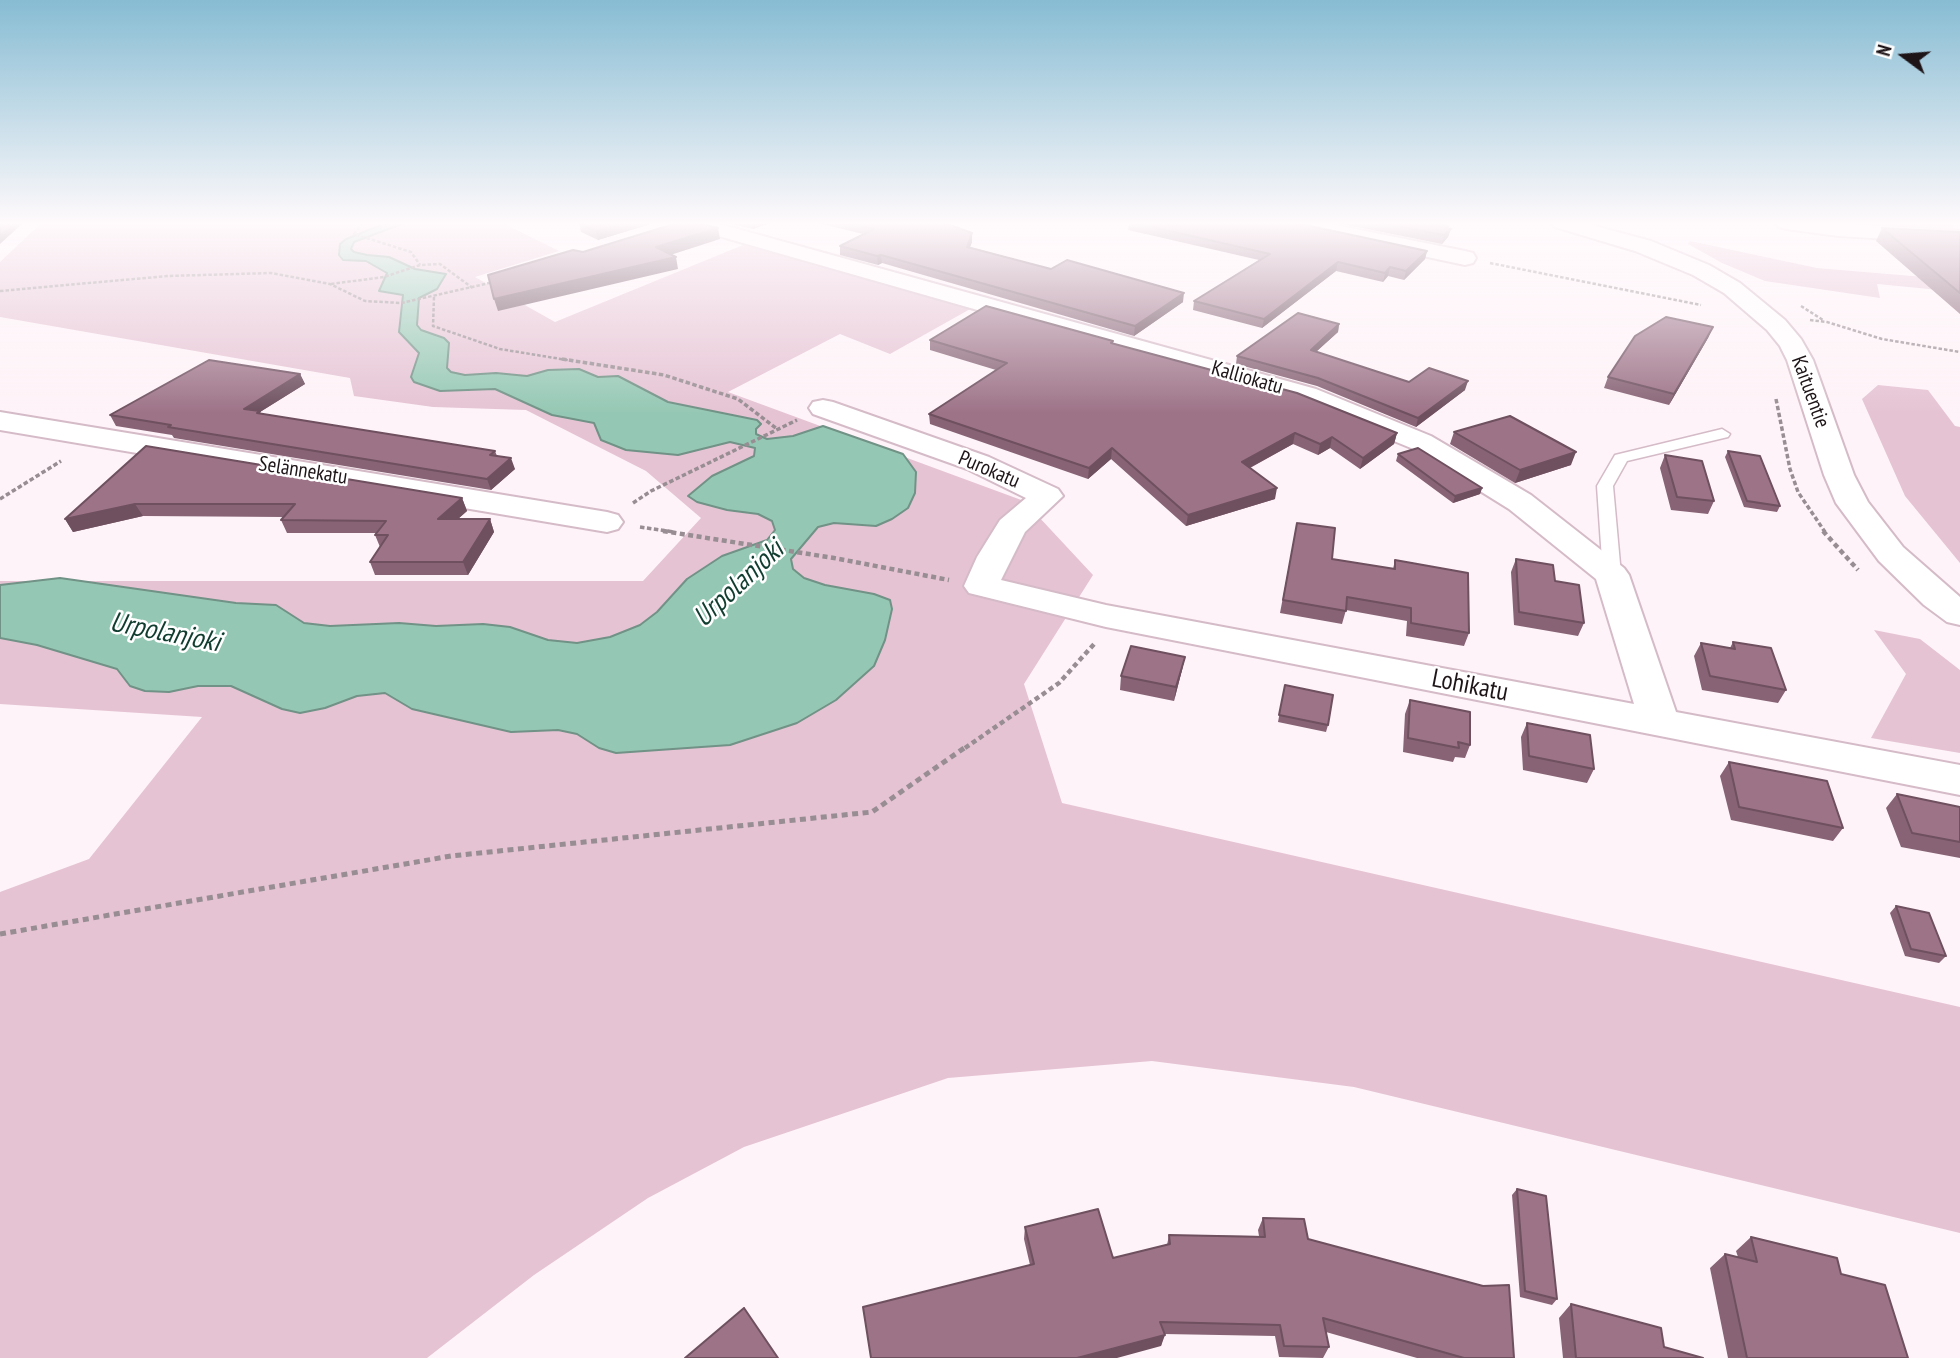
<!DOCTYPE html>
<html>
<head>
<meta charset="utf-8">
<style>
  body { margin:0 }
  #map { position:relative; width:1960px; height:1358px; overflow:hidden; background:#fef3f8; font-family:"PT Sans Narrow",sans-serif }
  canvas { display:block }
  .north { position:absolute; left:1869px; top:21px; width:70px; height:70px; -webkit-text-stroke:5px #fff; paint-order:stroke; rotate:286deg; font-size:19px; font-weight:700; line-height:28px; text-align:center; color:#1e1519 }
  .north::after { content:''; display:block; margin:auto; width:24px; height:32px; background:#1e1519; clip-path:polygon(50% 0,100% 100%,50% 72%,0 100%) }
</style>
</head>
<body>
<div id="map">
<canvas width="1960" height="1358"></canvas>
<div class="north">N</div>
</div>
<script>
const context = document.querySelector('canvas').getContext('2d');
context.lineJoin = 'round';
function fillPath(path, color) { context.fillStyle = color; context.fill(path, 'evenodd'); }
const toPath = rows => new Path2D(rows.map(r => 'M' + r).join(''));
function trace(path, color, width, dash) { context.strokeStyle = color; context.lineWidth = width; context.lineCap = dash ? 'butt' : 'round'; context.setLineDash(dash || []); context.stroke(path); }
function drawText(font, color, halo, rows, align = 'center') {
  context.font = font + ' "PT Sans Narrow",sans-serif'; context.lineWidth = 5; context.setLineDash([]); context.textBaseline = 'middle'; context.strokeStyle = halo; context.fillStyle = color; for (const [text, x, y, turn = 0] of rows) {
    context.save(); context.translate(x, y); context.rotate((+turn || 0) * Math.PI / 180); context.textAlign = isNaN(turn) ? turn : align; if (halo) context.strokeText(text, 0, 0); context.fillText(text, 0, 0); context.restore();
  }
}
const green = toPath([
  [41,223,503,223,559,251,475,277,555,322,748,243,972,308,890,354,840,334,728,392,1024,501,1093,575,1024,684,1062,803,1960,1007,1960,1233,1354,1087,1152,1061,948,1078,744,1147,648,1198,534,1275,427,1358,0,1358,0,892,89,859,202,717,0,704,0,581,643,581,701,518,646,471,526,410,433,407,354,396,350,378,0,317,0,262],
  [1819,223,1948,223,1960,232,1852,226],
  [1690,241,1817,268,1960,280,1960,292,1877,284,1880,298,1765,281,1722,263,1688,244],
  [1878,385,1928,390,1955,426,1960,427,1960,563,1905,496,1862,399],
  [1874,630,1920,639,1960,670,1960,753,1871,738,1906,674]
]);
const water = toPath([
  [386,223,405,223,354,242,351,249,354,252,367,255,389,257,415,269,446,274,437,289,419,298,417,325,421,330,444,338,449,343,447,368,451,372,465,375,496,373,527,376,548,370,579,369,598,377,618,376,668,402,757,420,761,424,756,429,756,434,767,439,793,436,823,426,903,454,916,472,915,493,908,508,892,519,876,526,834,523,818,527,791,559,793,569,804,578,825,585,874,594,890,600,892,609,885,640,874,666,836,700,797,723,730,745,616,753,599,748,577,734,558,730,511,732,412,709,385,693,357,696,325,708,300,713,282,709,231,686,198,686,169,692,145,691,130,686,117,669,37,645,0,638,0,585,60,578,236,603,276,605,304,623,330,626,399,623,436,626,483,624,510,627,548,640,577,643,610,637,640,625,657,612,687,579,722,556,767,540,775,530,772,521,758,514,727,510,697,502,688,496,712,476,754,456,755,448,730,442,678,455,626,450,601,440,594,423,552,415,495,389,440,391,414,382,411,377,419,353,399,332,403,295,379,291,387,273,366,261,343,260,339,255,340,244,346,239,386,223]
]);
const pathFar3 = toPath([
  [363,223,354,234,411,252,420,265],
  [1490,263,1701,305],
  [331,284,384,277,420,265,440,264,474,289],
  [0,291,167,276,271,273,330,284,365,301,401,303,494,282],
  [434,297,433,326,500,349,573,361],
  [1801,306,1823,320],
  [1810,320,1827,322,1882,339,1960,352]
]);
const pathFar2 = toPath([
  [562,359,664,375,738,399,777,429],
  [1776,399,1790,469,1798,492,1825,532],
  [0,499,61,461],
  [633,503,651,491,797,420],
  [640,527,674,532]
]);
const pathFar1 = toPath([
  [663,531,834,558,949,580],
  [1823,531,1858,570],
  [965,748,1059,683,1095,643]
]);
const path = toPath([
  [0,934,451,856,872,812,967,746]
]);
const service = toPath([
  [1722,429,1730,434,1728,437,1627,461,1613,486,1621,575,1619,579,1605,579,1603,575,1597,486,1615,455,1722,429]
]);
const minor = toPath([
  [684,223,716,223,1316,389,1431,436,1531,495,1624,568,1629,575,1676,712,1960,765,1960,795,1106,627,969,593,964,586,977,557,1000,520,1026,498,967,469,813,414,809,408,813,402,823,400,833,402,989,457,1058,489,1063,496,1025,532,1001,580,1106,605,1634,704,1596,579,1509,509,1411,448,1296,401,687,227,684,223],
  [1286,223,1325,223,1465,251,1473,253,1476,258,1473,263,1465,265,1296,229,1289,227,1286,223],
  [1776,223,1831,223,1960,231,1960,243,1838,236,1786,229,1779,227,1776,223],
  [0,412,607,512,618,515,623,522,618,529,607,532,0,430,0,412]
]);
const tertiary = toPath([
  [1552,223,1584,223,1651,241,1709,265,1740,283,1785,320,1801,339,1813,360,1854,475,1868,502,1903,547,1960,597,1960,625,1947,622,1924,605,1879,561,1836,503,1824,475,1787,360,1780,346,1767,330,1724,293,1693,275,1635,251,1555,227,1552,223]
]);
const wall = toPath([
  [579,223,654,223,598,240,581,232],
  [726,223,770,223,753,229],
  [818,223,945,223,972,242,970,247,1051,269,1183,302,1134,336,882,263,878,265,840,255,840,246,863,234],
  [1129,223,1296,223,1427,251,1425,259,1404,280,1388,276,1383,282,1336,271,1262,328,1193,310,1194,301,1259,260,1128,230],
  [1337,223,1432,223,1448,226,1448,228,1451,229,1448,237,1442,244],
  [1882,228,1960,232,1960,314,1876,241],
  [1339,324,1338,332,1316,352,1409,382,1465,390,1416,427,1317,386,1236,364,1237,356],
  [1713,327,1708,338,1669,405,1604,388,1608,377],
  [930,340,1113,344,1397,433,1394,444,1360,469,1330,448,1318,455,1293,444,1250,468,1275,499,1186,526,1111,459,1088,479,930,424,929,414,996,370,930,350],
  [300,374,305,384,260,412,261,414,495,451,497,456,515,469,491,490,174,438,172,435,116,426,110,415],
  [1454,432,1571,465,1515,483,1450,444],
  [146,446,462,498,467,511,458,519,490,519,494,532,468,575,375,575,370,562,380,547,375,535,376,533,287,533,281,520,284,517,143,516,73,532,65,519],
  [1728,451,1780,506,1777,512,1744,507,1725,457],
  [1398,454,1482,488,1480,494,1453,503,1396,461],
  [1665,455,1714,501,1708,514,1671,510,1660,468],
  [1297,523,1332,559,1393,569,1395,560,1469,633,1464,646,1406,636,1407,621,1346,610,1342,624,1280,613],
  [1516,559,1555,581,1584,623,1578,636,1514,625,1511,572],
  [1733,642,1786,690,1778,703,1702,690,1694,656,1701,643,1730,648],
  [1185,657,1182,670,1174,701,1120,690,1121,676],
  [1285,685,1328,725,1326,732,1278,722],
  [1410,700,1470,745,1465,758,1455,757,1453,762,1403,752,1405,714],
  [1527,723,1594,769,1587,783,1523,770,1521,737],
  [1729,762,1843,828,1833,841,1731,820,1720,776],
  [1897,794,1960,807,1960,858,1901,847,1886,808],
  [1896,906,1946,956,1939,963,1905,956,1890,913],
  [1517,1189,1557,1299,1552,1305,1520,1297,1512,1195],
  [1263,1218,1308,1239,1514,1358,1417,1358,1326,1332,1329,1347,1323,1358,1279,1357,1275,1336,1164,1334,1161,1346,1030,1265,1024,1239,1025,1227,1113,1258,1167,1245,1169,1235,1259,1236,1258,1230],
  [1751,1237,1841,1274,1908,1358,1728,1358,1710,1268,1725,1254,1738,1257,1736,1251],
  [1571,1304,1664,1347,1703,1358,1563,1358,1559,1318]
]);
const shadedWall = toPath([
  [15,223,23,223,0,244,0,236],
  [624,223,654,223,598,240,596,231],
  [752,223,770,223,753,229],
  [1448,226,1446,233,1451,229,1448,237,1442,244,1446,228],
  [718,228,720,239,658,259,656,247],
  [972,233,972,242,967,255,967,247],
  [1427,251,1425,259,1404,280,1406,271],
  [881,255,882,263,878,265,877,256],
  [676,257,678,269,498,311,494,299],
  [1338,262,1336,271,1262,328,1264,319],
  [1390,267,1388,276,1383,282,1385,273],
  [1184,293,1183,302,1134,336,1135,326],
  [1339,324,1338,332,1309,358,1311,350],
  [1713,327,1708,338,1669,405,1674,394],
  [300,374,305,384,260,412,265,422,244,409],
  [1468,381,1465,390,1416,427,1418,418],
  [1295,433,1293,444,1240,473,1242,462],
  [1397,433,1394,444,1360,469,1363,458],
  [1332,437,1330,448,1318,455,1320,444],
  [1112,448,1111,459,1088,479,1089,468],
  [1576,452,1571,465,1515,483,1520,470],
  [511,458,515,469,491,490,487,479],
  [1277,488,1275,499,1186,526,1188,515],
  [1482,488,1480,494,1453,503,1455,496],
  [462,498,467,511,443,532,438,519],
  [135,504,143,516,73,532,65,519],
  [490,519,494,532,468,575,463,562],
  [1185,657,1182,670,1174,701,1176,687],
  [1165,1335,1161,1346,1117,1358,1077,1358]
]);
const building = toPath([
  [0,223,15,223,0,236,0,223],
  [579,223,624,223,596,231,579,223],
  [677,223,699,223,718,228,656,247,676,257,494,299,488,275,573,250,583,252,677,223],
  [850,223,945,223,972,233,967,247,1051,269,1067,260,1184,293,1135,326,881,255,877,256,840,246,874,229,850,223],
  [1135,223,1296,223,1427,251,1406,271,1390,267,1385,273,1338,262,1264,319,1194,301,1270,254,1135,223],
  [1381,223,1432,223,1448,226,1446,228,1451,229,1444,235,1381,223],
  [1882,228,1960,232,1960,293,1882,228],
  [986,306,1113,341,1111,343,1297,393,1397,433,1363,458,1332,437,1320,444,1295,433,1242,462,1277,488,1188,515,1112,448,1089,468,929,414,1007,363,930,340,986,306],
  [1298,313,1339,324,1311,350,1409,382,1429,368,1468,381,1418,418,1318,378,1237,356,1298,313],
  [1666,317,1713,327,1674,394,1608,377,1635,336,1666,317],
  [209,360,300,374,244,409,260,411,257,413,495,451,490,455,511,458,487,479,168,427,171,425,110,415,209,360],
  [1510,416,1576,452,1520,470,1454,432,1510,416],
  [146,446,462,498,438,519,490,519,463,562,370,562,388,535,375,535,386,521,281,520,295,504,135,504,65,519,146,446],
  [1418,448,1482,488,1455,496,1398,454,1418,448],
  [1728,451,1760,456,1780,506,1747,501,1728,451],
  [1665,455,1702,461,1714,501,1677,497,1665,455],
  [1297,523,1335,528,1332,559,1395,569,1395,560,1468,573,1469,633,1411,623,1411,608,1347,597,1346,611,1283,600,1297,523],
  [1516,559,1553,565,1555,581,1579,585,1584,623,1519,612,1516,559],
  [1733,642,1771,648,1786,690,1710,676,1701,643,1735,649,1733,642],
  [1131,646,1185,657,1176,687,1121,676,1131,646],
  [1285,685,1333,695,1328,725,1279,715,1285,685],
  [1410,700,1470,712,1470,745,1458,742,1459,748,1408,738,1410,700],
  [1527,723,1590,735,1594,769,1529,756,1527,723],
  [1729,762,1827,781,1843,828,1739,807,1729,762],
  [1897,794,1960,807,1960,842,1912,833,1897,794],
  [1896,906,1929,913,1946,956,1911,949,1896,906],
  [1517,1189,1546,1196,1557,1299,1525,1291,1517,1189],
  [1098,1209,1113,1258,1170,1244,1169,1235,1265,1237,1263,1218,1304,1219,1308,1239,1483,1286,1509,1285,1514,1358,1464,1358,1323,1318,1329,1347,1284,1346,1280,1325,1160,1322,1165,1335,1077,1358,871,1358,863,1307,1034,1264,1025,1227,1098,1209],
  [1751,1237,1837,1258,1841,1274,1885,1285,1908,1358,1747,1358,1725,1254,1757,1262,1751,1237],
  [1571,1304,1661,1328,1664,1347,1703,1358,1576,1358,1571,1304],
  [744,1308,778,1358,685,1358,744,1308]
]);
const farStreetnames = [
  ["Kalliokatu",1247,378,16],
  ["Kaituentie",1810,392,70],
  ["Purokatu",989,470,23],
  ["Selännekatu",303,471,9]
];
const streetNames = [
  ["Lohikatu",1470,686,11]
];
const waterNames = [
  ["Urpolanjoki",739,584,-43],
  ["Urpolanjoki",165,633,11]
];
fillPath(green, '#e5c3d3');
fillPath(water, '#95c8b4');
trace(water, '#719286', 2);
trace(service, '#d5bbc7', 3);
trace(minor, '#d5bbc7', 4);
trace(tertiary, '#d5bbc7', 4);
trace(pathFar3, '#978d92', 2.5, [3.5, 2]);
trace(pathFar2, '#978d92', 3.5, [4.5, 2.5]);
trace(pathFar1, '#978d92', 4.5, [5, 3.5]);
trace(path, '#978d92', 5, [6, 4.5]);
fillPath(service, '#fff');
fillPath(minor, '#fff');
fillPath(tertiary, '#fff');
fillPath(wall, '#876375');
fillPath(shadedWall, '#6e505f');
fillPath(building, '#9d7388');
trace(building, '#6e505f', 2);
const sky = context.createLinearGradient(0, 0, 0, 413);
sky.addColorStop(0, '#87bcd3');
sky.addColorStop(0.54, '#fffafc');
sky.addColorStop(1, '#fffafc00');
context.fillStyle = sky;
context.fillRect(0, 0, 1960, 413);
drawText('21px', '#1e1519', '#fff', farStreetnames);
drawText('26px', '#1e1519', '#fff', streetNames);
drawText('italic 28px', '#103d2f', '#fff', waterNames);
</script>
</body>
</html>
